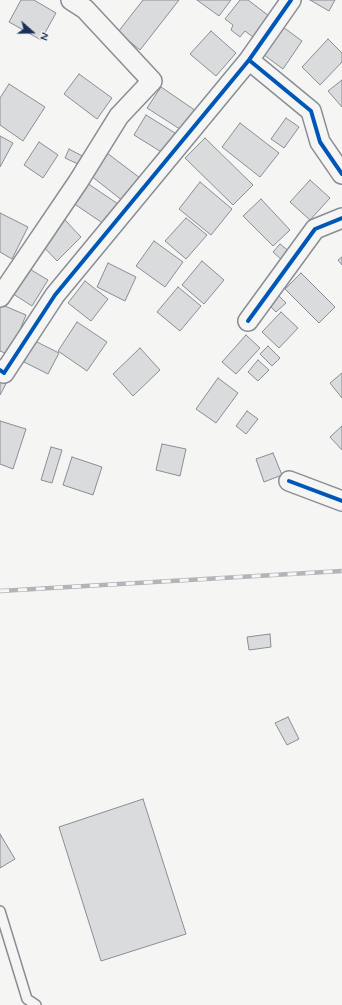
<!DOCTYPE html>
<html>
<head>
<meta charset="utf-8">
<style>
  body { margin:0 }
  #map { position:relative; width:342px; height:1005px; overflow:hidden; background:#f5f5f3; font-family:Mynerve,sans-serif }
  canvas { display:block }
  .north { position:absolute; left:12px; top:12px; width:40px; height:40px; -webkit-text-stroke:3px #f6f6f2; paint-order:stroke; rotate:110deg; font-size:11px; font-weight:700; line-height:16px; text-align:center; color:#1b2f5e }
  .north::after { content:''; display:block; margin:auto; width:14px; height:18px; background:#1b2f5e; clip-path:polygon(50% 0,100% 100%,50% 72%,0 100%) }
</style>
</head>
<body>
<div id="map">
<canvas width="342" height="1005"></canvas>
<div class="north">N</div>
</div>
<script>
const context = document.querySelector('canvas').getContext('2d');
context.lineJoin = 'round';
function fillPath(path, color) { context.fillStyle = color; context.fill(path, 'evenodd'); }
const toPath = rows => new Path2D(rows.map(r => 'M' + r).join(''));
function trace(path, color, width, dash) { context.strokeStyle = color; context.lineWidth = width; context.lineCap = dash ? 'butt' : 'round'; context.setLineDash(dash || []); context.stroke(path); }
const building = toPath([
  [21,0,34,0,56,13,41,40,9,22,21,0],
  [143,0,179,0,140,50,118,32,143,0],
  [197,0,231,0,219,16,197,0],
  [240,0,248,0,269,16,253,37,245,31,240,37,231,30,233,25,225,19,240,0],
  [310,0,335,0,329,11,310,0],
  [283,27,302,41,283,69,264,55,283,27],
  [211,31,236,53,216,76,190,54,211,31],
  [328,39,342,53,342,62,320,85,302,67,328,39],
  [79,74,112,98,97,119,64,94,79,74],
  [342,80,342,107,328,91,342,80],
  [9,84,45,107,23,141,0,125,0,98,9,84],
  [161,87,199,113,186,133,147,108,161,87],
  [146,115,175,133,163,153,134,135,146,115],
  [286,118,299,127,284,148,271,139,286,118],
  [240,123,279,153,260,177,222,147,240,123],
  [0,136,13,143,0,167,0,136],
  [205,138,253,185,233,205,185,158,205,138],
  [39,142,58,155,43,178,24,165,39,142],
  [69,149,84,157,80,165,65,158,69,149],
  [107,153,140,178,123,201,90,175,107,153],
  [310,180,330,198,310,220,290,202,310,180],
  [200,182,232,209,211,235,179,209,200,182],
  [87,183,118,204,104,224,73,203,87,183],
  [261,199,290,230,273,246,243,216,261,199],
  [0,213,28,227,12,259,0,252,0,213],
  [186,218,207,235,186,259,165,241,186,218],
  [64,219,81,237,57,261,40,243,64,219],
  [154,241,183,262,165,287,136,266,154,241],
  [280,244,290,252,283,261,273,252,280,244],
  [342,257,342,265,338,260,342,257],
  [202,261,224,280,204,304,182,285,202,261],
  [108,263,136,277,125,301,97,287,108,263],
  [23,265,48,280,32,306,7,290,23,265],
  [301,273,335,307,319,323,285,289,301,273],
  [85,281,108,299,91,321,68,303,85,281],
  [178,287,201,306,180,331,157,312,178,287],
  [278,295,286,303,276,312,268,304,278,295],
  [0,304,26,315,10,355,0,351,0,304],
  [281,312,298,328,279,348,262,332,281,312],
  [77,322,107,342,87,371,58,351,77,322],
  [246,335,260,348,236,374,222,362,246,335],
  [35,341,59,353,48,374,24,362,35,341],
  [268,346,280,358,272,366,260,354,268,346],
  [140,348,160,370,133,396,113,374,140,348],
  [258,360,269,370,258,381,248,372,258,360],
  [342,373,342,398,330,383,342,373],
  [0,374,9,378,0,395,0,374],
  [218,378,238,393,216,423,196,409,218,378],
  [247,411,258,419,246,434,236,426,247,411],
  [0,421,26,429,13,469,0,464,0,421],
  [342,426,342,450,330,437,342,426],
  [162,444,186,449,180,476,156,470,162,444],
  [51,447,62,450,52,483,41,480,51,447],
  [273,453,282,475,264,482,256,459,273,453],
  [72,457,102,467,93,495,63,485,72,457],
  [270,634,271,647,249,650,247,637,270,634],
  [288,717,299,739,287,745,275,723,288,717],
  [143,799,186,934,101,961,59,827,143,799],
  [0,834,15,859,0,868,0,834]
]);
const service = toPath([
  [0,911,27,999,36,1005]
]);
const minor = toPath([
  [249,60,311,111,320,142,342,174],
  [0,297,78,182,119,116,152,81,85,9,71,0],
  [248,321,315,229,342,218],
  [0,370,4,373,55,295,249,60,291,0],
  [289,481,342,501]
]);
const rail = toPath([
  [0,591,342,571]
]);
const cycleway = toPath([
  [249,60,311,111,320,142,342,174],
  [248,321,315,229,342,218],
  [0,370,4,373,55,295,249,60,291,0],
  [289,481,342,501]
]);
fillPath(building, '#dadbdc');
trace(building, '#898d95', 1);
trace(service, '#898d95', 12);
trace(minor, '#898d95', 22);
trace(service, '#f5f5f3', 9);
trace(minor, '#f5f5f3', 19);
trace(rail, '#b2b4b9', 4.5);
trace(rail, '#f6f6f2', 3, [9]);
trace(cycleway, '#0057b8', 4);
</script>
</body>
</html>
